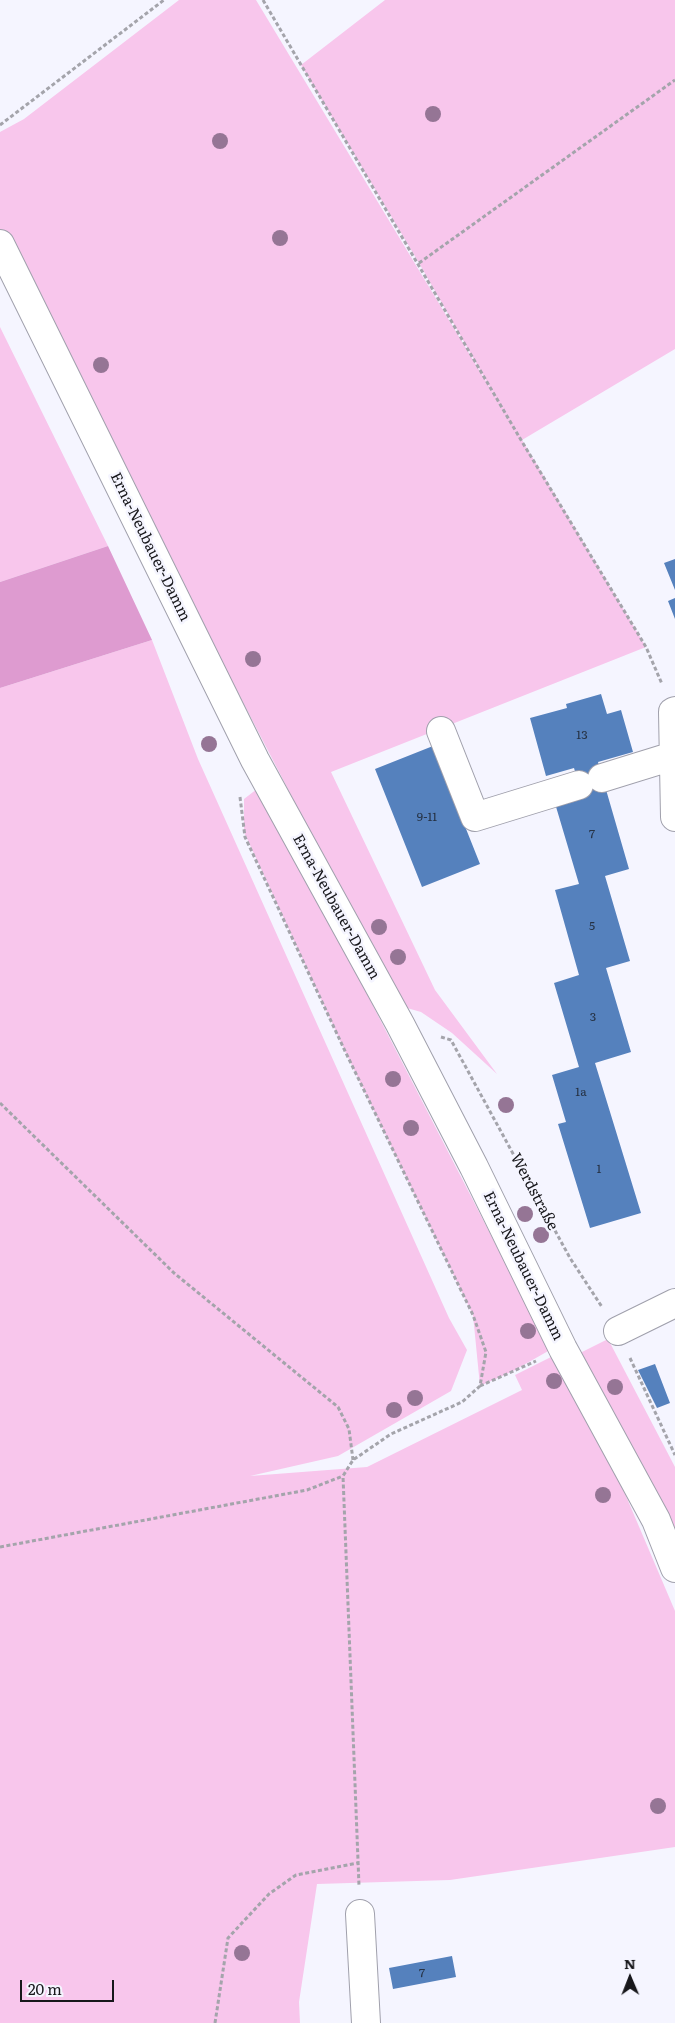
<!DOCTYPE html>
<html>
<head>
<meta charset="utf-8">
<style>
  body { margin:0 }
  #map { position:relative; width:675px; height:2023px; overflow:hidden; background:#f5f5ff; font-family:Literata,serif }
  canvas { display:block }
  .north { position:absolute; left:605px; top:1953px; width:50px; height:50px; -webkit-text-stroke:4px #f5f5ff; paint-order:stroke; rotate:359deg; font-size:14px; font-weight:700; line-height:20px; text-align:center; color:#17171b }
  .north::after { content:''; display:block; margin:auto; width:18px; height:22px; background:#17171b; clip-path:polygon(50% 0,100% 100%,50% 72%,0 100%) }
  .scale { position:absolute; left:20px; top:1980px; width:94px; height:22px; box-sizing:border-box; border:2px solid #17171b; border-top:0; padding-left:6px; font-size:15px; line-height:18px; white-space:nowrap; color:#17171b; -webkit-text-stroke:4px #f5f5ff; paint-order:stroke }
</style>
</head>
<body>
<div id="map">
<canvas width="675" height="2023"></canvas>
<div class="north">N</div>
<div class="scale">20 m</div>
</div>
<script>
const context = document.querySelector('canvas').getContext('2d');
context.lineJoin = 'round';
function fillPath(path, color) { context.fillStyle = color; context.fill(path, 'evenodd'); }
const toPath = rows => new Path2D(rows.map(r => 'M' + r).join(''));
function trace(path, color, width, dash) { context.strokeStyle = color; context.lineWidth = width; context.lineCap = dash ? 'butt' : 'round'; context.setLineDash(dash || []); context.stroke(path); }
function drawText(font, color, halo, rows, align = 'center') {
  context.font = font + ' Literata,serif'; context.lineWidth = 5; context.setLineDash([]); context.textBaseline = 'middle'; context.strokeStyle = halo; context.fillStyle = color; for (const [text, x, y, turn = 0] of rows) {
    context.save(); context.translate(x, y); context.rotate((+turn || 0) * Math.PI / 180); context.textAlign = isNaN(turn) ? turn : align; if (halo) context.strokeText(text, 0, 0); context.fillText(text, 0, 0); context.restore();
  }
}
const green = toPath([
  [179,0,256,0,499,403,419,263,301,65,385,0,675,0,675,349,522,440,646,647,331,772,435,990,497,1074,452,1033,421,1012,400,1006,0,232,0,132,24,119],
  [0,327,108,546,0,582],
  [152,640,198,759,449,1318,467,1350,451,1391,338,1456,250,1476,367,1467,522,1390,515,1375,555,1355,623,1489,675,1611,675,1847,450,1880,317,1884,299,2002,300,2023,0,2023,0,688],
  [257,789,313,889,550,1350,513,1371,480,1386,473,1315,345,1051,244,832,244,799],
  [608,1339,675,1467,675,1552,580,1353]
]);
const forest = toPath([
  [108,546,152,640,0,688,0,582]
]);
const building = toPath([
  [675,559,675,590,664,563],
  [675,598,675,619,668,601],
  [601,694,607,714,621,710,633,752,598,762,629,869,605,876,630,961,606,968,631,1052,595,1063,641,1213,590,1228,558,1124,566,1122,552,1075,579,1067,554,983,579,975,555,890,579,884,554,800,579,785,574,768,546,776,530,718,567,708,566,704],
  [433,746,480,864,422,887,375,769],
  [655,1364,670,1403,657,1408,638,1370],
  [452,1956,456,1977,393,1989,389,1968]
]);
const path = toPath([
  [263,0,521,440,646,647,662,684],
  [0,125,164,0],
  [419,263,675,80],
  [240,797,245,837,345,1051,473,1315,486,1352,480,1386,462,1402,391,1434,353,1460,343,1476,359,1886],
  [441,1037,451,1040,570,1258,602,1307],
  [0,1103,174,1273,338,1407,349,1429,353,1460],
  [630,1358,675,1455],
  [480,1386,536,1361],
  [0,1547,307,1490,343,1476],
  [215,2023,228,1938,269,1894,296,1875,358,1863]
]);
const minor = toPath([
  [0,244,255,760,400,1024,474,1167,563,1349,656,1520,675,1568],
  [675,711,673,712,675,817],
  [441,731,475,817,579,785],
  [602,778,673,756],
  [618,1331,675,1303],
  [360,1914,366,2023]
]);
const trees = [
  [433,114],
  [220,141],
  [280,238],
  [101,365],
  [253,659],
  [209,744],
  [379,927],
  [398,957],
  [393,1079],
  [506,1105],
  [411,1128],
  [525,1214],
  [541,1235],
  [528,1331],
  [554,1381],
  [615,1387],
  [415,1398],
  [394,1410],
  [603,1495],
  [658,1806],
  [242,1953]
];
const numberNames = [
  ["13",582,735],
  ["9-11",427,817],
  ["7",592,834],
  ["5",592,926],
  ["3",593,1017],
  ["1a",581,1092],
  ["1",599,1169],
  ["7",422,1973]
];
const streetNames = [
  ["Erna-Neubauer-Damm",150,547,64],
  ["Erna-Neubauer-Damm",336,907,61],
  ["Werdstraße",534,1192,62],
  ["Erna-Neubauer-Damm",523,1266,64]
];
fillPath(green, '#f8c6ec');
fillPath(forest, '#de9bd0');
fillPath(building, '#5581bd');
trace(minor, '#a0a0ac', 30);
trace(path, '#a4a4ab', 3, [4, 2.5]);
trace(minor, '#fff', 28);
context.fillStyle = '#957595';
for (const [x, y] of trees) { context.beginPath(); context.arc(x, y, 8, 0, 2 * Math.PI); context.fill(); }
drawText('12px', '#263244', null, numberNames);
drawText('15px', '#17171b', '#f5f5ff', streetNames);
</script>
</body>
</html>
